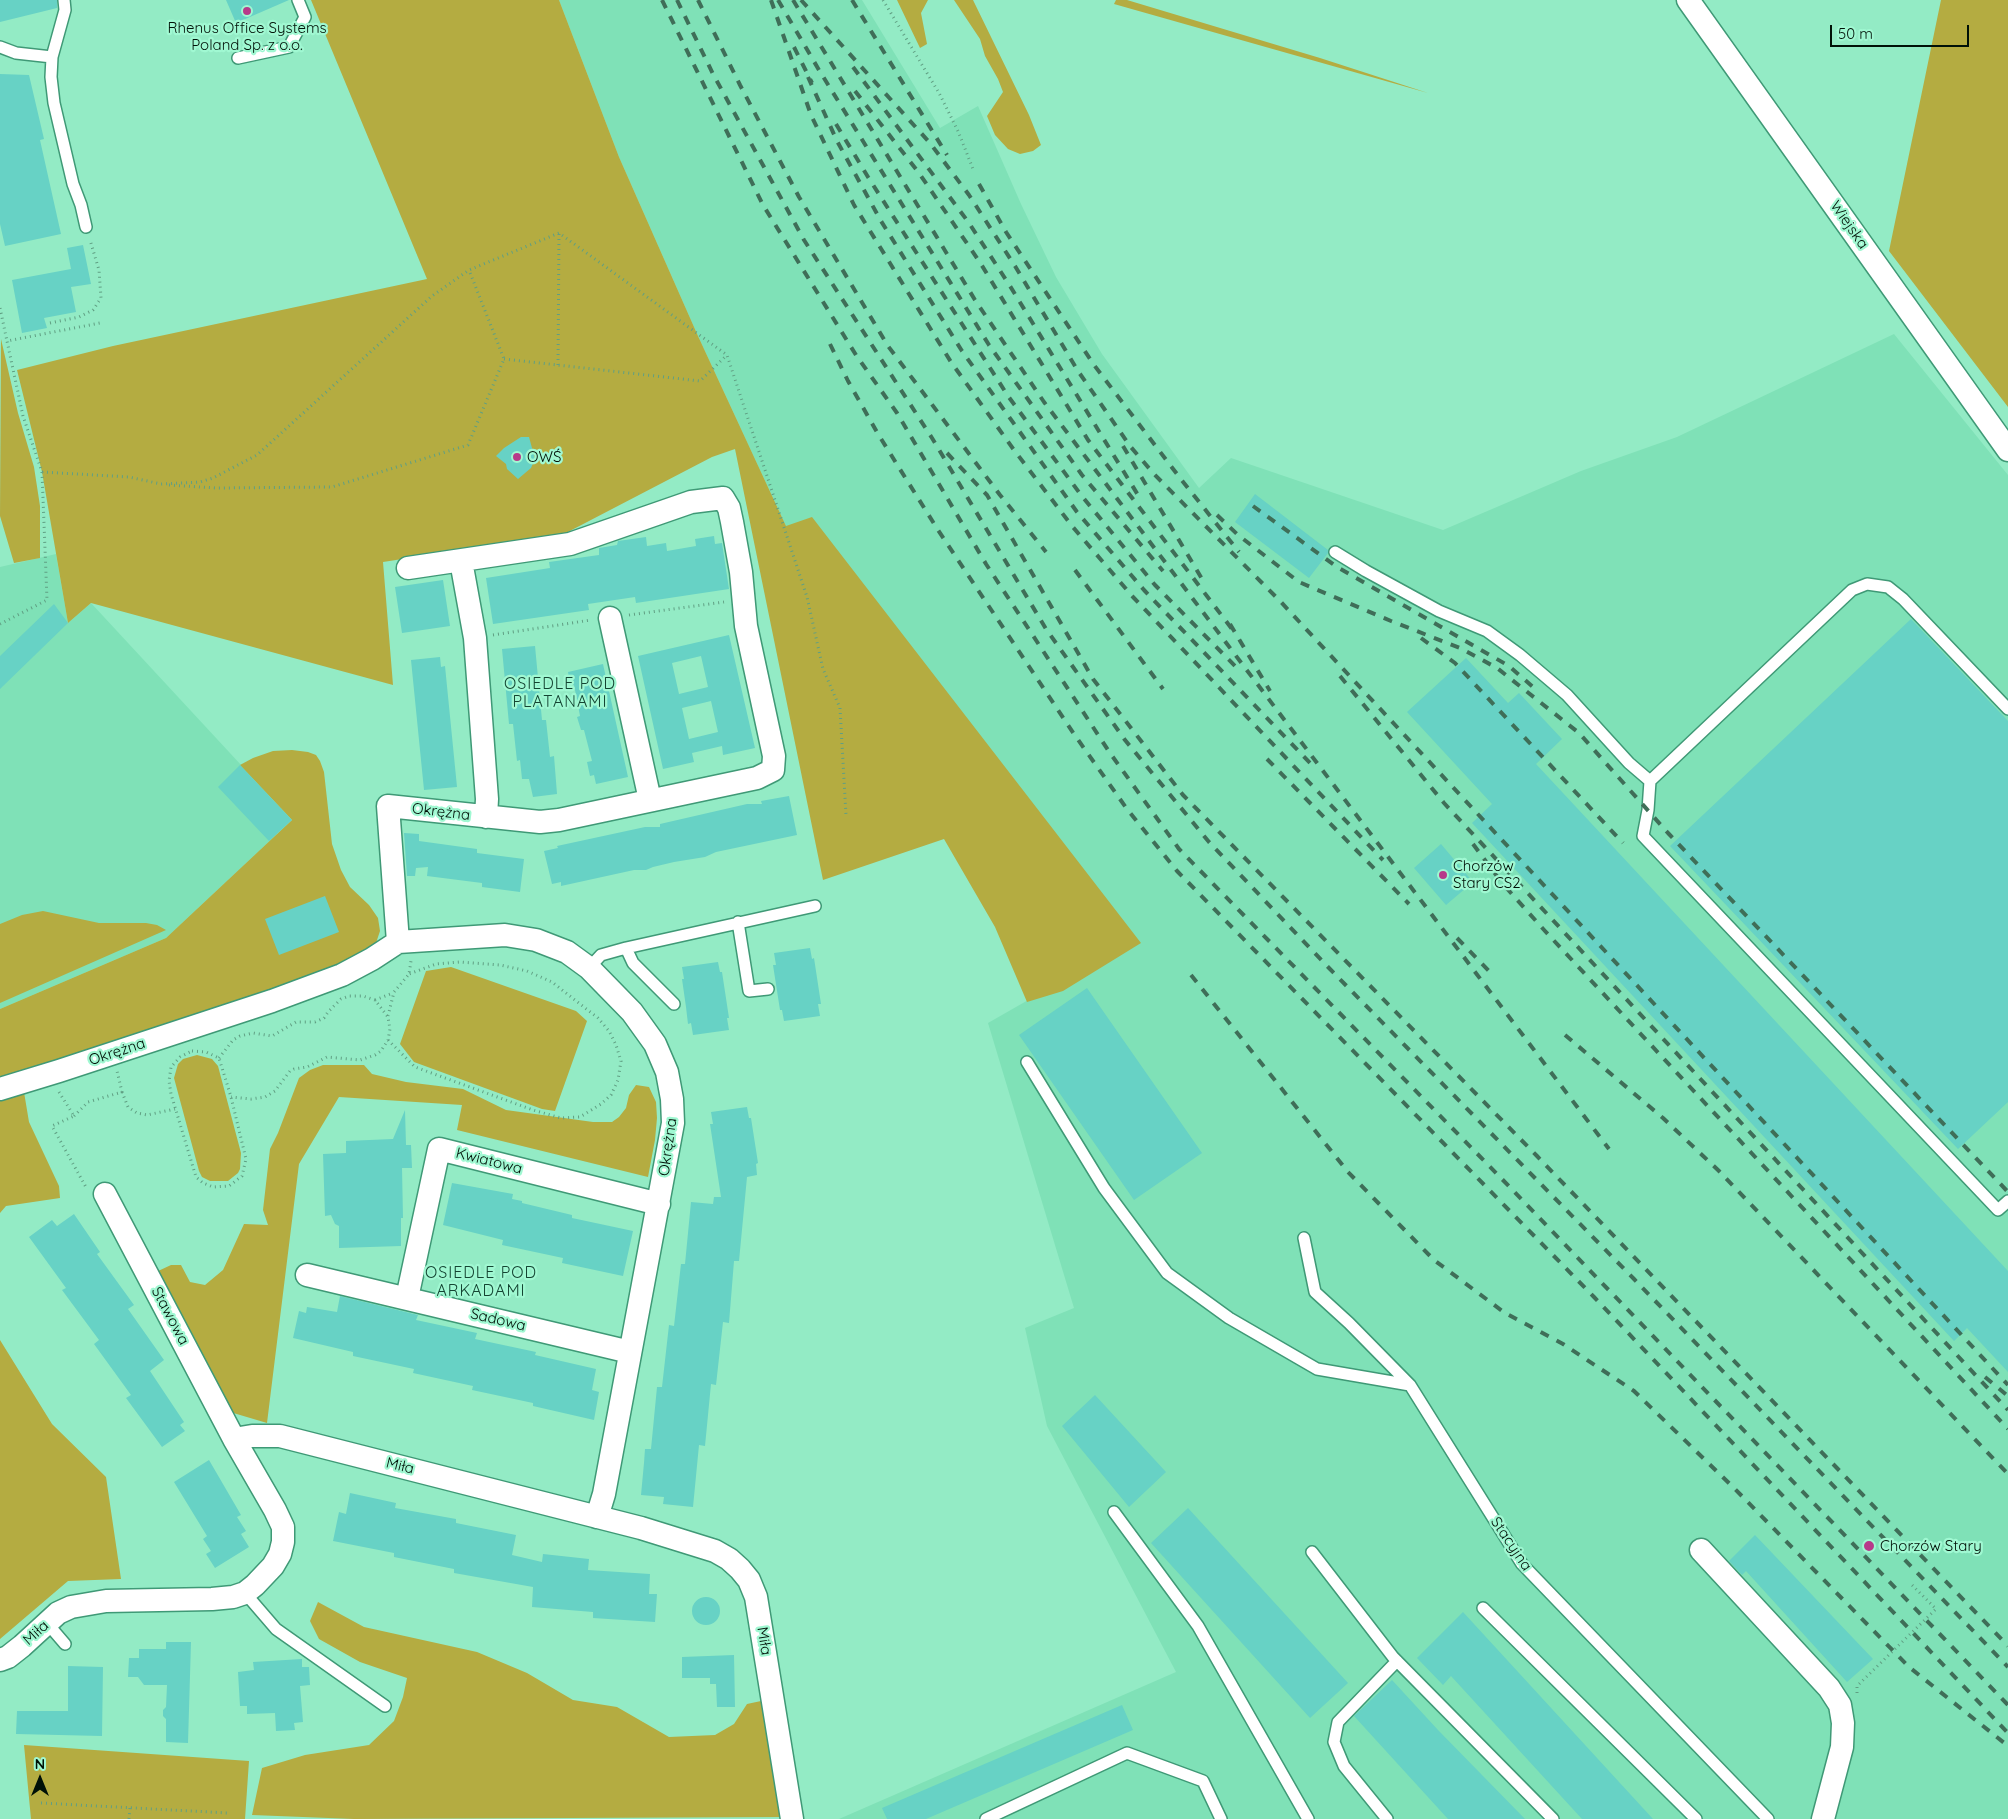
<!DOCTYPE html>
<html>
<head>
<meta charset="utf-8">
<style>
  body { margin:0 }
  #map { position:relative; width:2008px; height:1819px; overflow:hidden; background:#93ebc5; font-family:Quicksand,sans-serif }
  canvas { display:block }
  .north { position:absolute; left:15px; top:1754px; width:50px; height:50px; -webkit-text-stroke:4px #a0f8d2; paint-order:stroke; rotate:0deg; font-size:14px; font-weight:700; line-height:20px; text-align:center; color:#001107 }
  .north::after { content:''; display:block; margin:auto; width:18px; height:22px; background:#001107; clip-path:polygon(50% 0,100% 100%,50% 72%,0 100%) }
  .scale { position:absolute; left:1830px; top:25px; width:139px; height:22px; box-sizing:border-box; border:2px solid #001107; border-top:0; padding-left:6px; font-size:15px; line-height:18px; white-space:nowrap; color:#001107; -webkit-text-stroke:4px #a0f8d2; paint-order:stroke }
</style>
</head>
<body>
<div id="map">
<canvas width="2008" height="1819"></canvas>
<div class="north">N</div>
<div class="scale">50 m</div>
</div>
<script>
const context = document.querySelector('canvas').getContext('2d');
context.lineJoin = 'round';
function fillPath(path, color) { context.fillStyle = color; context.fill(path, 'evenodd'); }
const toPath = rows => new Path2D(rows.map(r => 'M' + r).join(''));
function trace(path, color, width, dash) { context.strokeStyle = color; context.lineWidth = width; context.lineCap = dash ? 'butt' : 'round'; context.setLineDash(dash || []); context.stroke(path); }
function drawText(font, color, halo, rows, align = 'center') {
  context.font = font + ' Quicksand,sans-serif'; context.lineWidth = 4.5; context.setLineDash([]); context.textBaseline = 'middle'; context.strokeStyle = halo; context.fillStyle = color; for (const [text, x, y, turn = 0] of rows) {
    context.save(); context.translate(x, y); context.rotate((+turn || 0) * Math.PI / 180); context.textAlign = isNaN(turn) ? turn : align; if (halo) context.strokeText(text, 0, 0); context.fillText(text, 0, 0); context.restore();
  }
}
const built = toPath([
  [559,0,862,0,940,128,978,106,1021,204,1056,277,1102,354,1199,488,1231,458,1443,530,1581,471,1677,437,1894,334,2008,475,2008,1819,839,1819,1176,1672,1047,1426,1025,1328,1074,1308,988,1023,1128,943,786,526,698,336,619,157],
  [56,554,68,623,91,603,292,820,166,938,0,1009,0,567]
]);
const green = toPath([
  [311,0,559,0,619,157,698,336,786,526,812,517,1141,943,1063,991,1027,1002,995,927,944,839,823,880,735,449,712,457,564,534,383,562,393,685,91,603,68,623,42,472,17,370,113,346,427,279],
  [897,0,928,0,921,13,927,44,920,48],
  [954,0,973,0,1029,115,1041,145,1033,151,1020,154,1008,149,995,135,987,116,1003,92,998,79,985,56,980,39],
  [1116,0,1127,0,1320,58,1428,93,1114,4],
  [1941,0,2008,0,2008,407,1889,251],
  [1,339,18,413,34,467,40,506,40,558,14,563,0,516],
  [292,750,308,752,316,755,320,761,324,772,332,844,341,870,350,887,369,905,378,918,380,931,374,949,297,983,0,1080,0,1009,166,938,292,820,240,765,253,758,273,751],
  [43,911,99,923,146,923,157,925,166,930,0,1003,0,924,22,915],
  [451,967,576,1011,587,1021,555,1111,542,1109,414,1062,400,1044,426,971],
  [197,1055,212,1059,218,1066,241,1153,240,1169,238,1173,228,1181,210,1181,202,1177,199,1171,174,1078,178,1064,183,1059],
  [323,1065,364,1065,372,1074,406,1082,463,1089,506,1110,593,1122,612,1122,619,1117,626,1108,629,1095,636,1085,649,1087,656,1102,657,1118,655,1140,648,1177,457,1130,462,1105,339,1097,299,1164,267,1423,230,1412,156,1272,171,1265,181,1265,190,1282,205,1285,223,1270,244,1224,268,1225,263,1210,270,1149,278,1133,299,1078,310,1070],
  [24,1092,29,1122,59,1186,60,1198,6,1206,0,1213,0,1101],
  [0,1340,52,1424,106,1477,121,1579,68,1581,0,1639],
  [318,1602,364,1627,477,1652,527,1673,573,1700,617,1707,669,1737,715,1735,734,1724,747,1704,761,1701,788,1817,354,1819,252,1815,262,1768,305,1755,369,1745,394,1721,403,1697,407,1678,360,1662,319,1639,310,1621],
  [24,1745,249,1761,245,1819,31,1819]
]);
const building = toPath([
  [0,0,57,0,57,8,0,22],
  [226,0,289,0,236,23],
  [0,74,29,75,44,139,40,140,61,234,5,246,0,224],
  [83,245,91,284,71,287,76,312,44,318,47,328,22,333,12,280,71,269,67,248],
  [521,437,529,437,535,459,531,468,518,479,507,469,506,464,496,456,504,448],
  [1255,494,1328,550,1328,553,1309,578,1235,522],
  [714,536,715,544,722,543,729,589,636,603,635,597,588,604,589,610,493,624,486,578,550,568,549,562,599,555,599,548,617,545,618,541,646,537,647,546,666,543,667,551,696,546,695,539],
  [443,580,450,626,402,633,395,587],
  [54,604,68,623,0,689,0,656],
  [1911,619,2008,721,2008,1102,1958,1149,1670,846],
  [729,635,755,748,723,755,722,746,692,753,694,762,663,769,638,656],
  [701,656,708,687,679,694,672,663],
  [711,701,718,732,689,739,682,708],
  [535,646,542,720,546,720,550,757,554,756,557,794,533,797,529,779,522,779,520,760,517,761,513,724,509,724,502,649],
  [440,657,441,667,445,666,457,787,424,790,411,660],
  [1466,658,1508,703,1519,693,1562,739,1536,764,2008,1271,2008,1372,1967,1328,1954,1341,1472,823,1492,804,1407,712],
  [603,664,628,777,596,784,594,775,590,776,587,762,592,761,584,730,581,730,577,717,580,716,574,685,570,685,568,672],
  [240,765,292,820,269,841,218,787],
  [789,796,797,835,716,852,705,857,674,862,653,867,646,870,634,870,561,886,561,882,552,884,544,851,558,848,557,846,645,827,660,827,660,824,747,804,762,804,761,801],
  [404,833,419,834,419,841,477,849,477,853,524,859,520,892,482,887,482,883,427,876,428,867,416,868,415,876,407,876],
  [1441,844,1473,882,1446,905,1414,868],
  [325,896,339,932,279,955,265,919],
  [810,948,812,959,814,958,821,1004,818,1004,820,1016,784,1021,782,1010,780,1010,773,965,776,965,774,953],
  [718,962,720,972,722,972,729,1018,727,1018,729,1030,693,1035,691,1023,688,1024,686,1007,682,979,684,979,682,967],
  [1087,988,1202,1153,1134,1200,1019,1035],
  [747,1107,749,1118,751,1118,758,1163,756,1164,757,1175,747,1177,739,1261,734,1261,729,1323,723,1322,716,1385,711,1384,705,1446,699,1445,693,1507,663,1504,664,1497,641,1495,644,1463,645,1449,651,1449,657,1387,662,1387,669,1325,674,1326,681,1264,685,1264,691,1202,713,1204,714,1197,721,1197,710,1124,713,1124,711,1112],
  [405,1110,406,1145,411,1145,412,1168,402,1168,403,1218,401,1218,401,1246,339,1248,339,1226,335,1224,331,1215,325,1216,323,1154,346,1153,346,1141,393,1139],
  [452,1183,513,1194,512,1199,522,1201,522,1203,572,1215,572,1218,633,1231,623,1276,562,1263,563,1258,502,1245,503,1240,443,1225],
  [74,1214,100,1252,97,1254,134,1305,128,1309,164,1360,150,1371,184,1422,180,1425,185,1431,162,1447,126,1398,131,1395,94,1344,99,1340,62,1290,66,1288,29,1237,52,1220,57,1226],
  [340,1296,418,1315,416,1320,477,1333,475,1339,536,1352,535,1355,596,1369,592,1390,599,1392,594,1420,533,1406,533,1403,472,1390,473,1386,413,1373,414,1369,353,1356,353,1352,293,1338,299,1311,306,1313,307,1307,337,1312],
  [1095,1395,1166,1472,1129,1507,1062,1426],
  [209,1460,241,1515,237,1517,246,1531,241,1534,249,1547,215,1568,206,1554,211,1551,203,1539,207,1536,174,1482],
  [350,1493,396,1503,395,1508,456,1519,456,1523,516,1535,512,1555,542,1562,543,1554,589,1559,588,1570,650,1574,649,1594,657,1594,655,1622,593,1618,593,1612,532,1607,533,1587,454,1573,454,1569,394,1557,394,1553,333,1541,339,1512,346,1514],
  [1188,1508,1348,1683,1310,1718,1151,1543],
  [1755,1535,1873,1659,1847,1682,1746,1571,1742,1575,1729,1561],
  '692 1611a14 14 0 1 1 28 0a14 14 0 1 1-28 0Z',
  [1463,1612,1653,1819,1582,1819,1451,1676,1443,1685,1417,1658],
  [166,1642,191,1642,188,1743,166,1742,166,1719,163,1716,163,1710,166,1707,167,1685,144,1685,138,1677,128,1677,129,1658,139,1658,139,1649,166,1649],
  [734,1655,735,1707,717,1707,716,1684,710,1684,710,1678,682,1678,682,1657],
  [302,1659,302,1667,309,1667,310,1685,300,1686,303,1722,294,1723,295,1730,276,1731,275,1713,247,1714,247,1706,240,1706,238,1672,254,1670,253,1662],
  [68,1666,103,1667,102,1736,16,1734,17,1711,68,1711],
  [1392,1680,1438,1730,1525,1819,1448,1819,1354,1716],
  [1122,1705,1133,1730,926,1819,887,1819,882,1808]
]);
const path = toPath([
  [883,0,939,93,958,131,973,169],
  [0,308,7,341],
  [50,323,79,317,93,310,101,298,99,270,90,240],
  [504,359,700,381,727,355],
  [558,365,559,233],
  [42,472,129,477,161,484,200,482,213,478,257,455,432,296,469,270,559,233,727,355,807,597,823,669,840,708,846,815],
  [169,485,216,488,332,487,468,445,504,359,469,270],
  [629,615,724,602],
  [0,624,47,600,42,472,23,416,7,341,100,323],
  [493,635,591,620],
  [375,1000,393,993],
  [388,1016,394,992,409,974,411,961],
  [388,1040,415,1067,533,1110,561,1118,580,1117,601,1104,611,1095,618,1080,621,1061,616,1045,609,1031,598,1018,552,982,527,971,500,965,460,962,436,964,409,974],
  [192,1051,206,1052,219,1058,231,1097,246,1159,242,1176,229,1186,213,1187,203,1183,196,1177,171,1094,169,1081,171,1067,180,1057,192,1051],
  [219,1058,233,1040,240,1036,253,1033,272,1036,296,1022,315,1022,324,1018,328,1012,341,999,349,996,363,996,375,1000,388,1017,390,1029,388,1040,381,1051,375,1055,360,1060,327,1057,307,1067,294,1069,290,1071,275,1091,265,1097,251,1099,231,1097],
  [59,1092,74,1116,52,1126,87,1189],
  [122,1092,128,1107,137,1113,147,1115,175,1109],
  [74,1116,88,1102,122,1092,117,1071],
  [1857,1693,1857,1686,1936,1609,1911,1584],
  [41,1803,228,1813],
  [129,1819,130,1808]
]);
const service = toPath([
  [0,47,16,53,52,57,65,10,64,0],
  [52,57,51,77,54,103,73,184,81,205,86,227],
  [238,58,289,47,305,17,298,0],
  [1335,552,1366,571,1439,611,1487,631,1520,655,1567,695,1629,763,1650,781,1648,810,1643,836,1998,1210,2008,1201],
  [1650,781,1852,590,1867,584,1888,587,1903,599,2008,709],
  [738,922,749,991,768,989],
  [626,948,633,963,674,1004],
  [589,968,601,955,626,948,815,906],
  [1027,1062,1104,1188,1167,1273,1229,1318,1317,1369,1410,1385],
  [1304,1238,1315,1292,1349,1323,1410,1385,1522,1564,1768,1819],
  [1114,1512,1198,1626,1308,1819],
  [1312,1552,1393,1657,1553,1819],
  [245,1593,276,1629,385,1706],
  [1483,1608,1696,1819],
  [47,1623,65,1644],
  [986,1819,1127,1753,1203,1781,1221,1819],
  [1387,1819,1344,1766,1334,1742,1338,1722,1397,1661]
]);
const minor = toPath([
  [1688,0,2008,450],
  [461,561,475,638,487,799,486,817],
  [610,618,650,800],
  [398,942,505,935,536,940,567,952,589,968,632,1012,655,1044,667,1072,672,1099,673,1123,604,1494,597,1517],
  [0,1089,59,1071,272,1001,342,975,372,959,398,942,388,806,540,822,559,820,757,778,773,770,774,756,746,626,741,572,732,522,729,508,723,498,691,502,570,544,408,568],
  [307,1275,630,1352],
  [407,1298,439,1149,659,1204],
  [234,1439,252,1436,280,1436,641,1528,715,1551,729,1559,740,1569,749,1580,756,1597,792,1819],
  [1701,1550,1829,1688,1840,1705,1843,1723,1842,1747,1823,1819],
  [0,1660,8,1657,22,1646,58,1613,71,1607,106,1601,212,1599,233,1597,245,1593,255,1585,273,1566,280,1554,283,1542,283,1527,275,1510,234,1439,105,1194]
]);
const rail = toPath([
  [662,0,763,205,856,355,897,413,986,564,1110,753,1179,849,1500,1177,2008,1705],
  [677,0,713,74,804,240,932,438,1046,629,1125,740,1209,842,1328,967,1634,1279,2008,1667],
  [698,0,740,85,799,197,888,346,1000,495,1046,552],
  [771,0,811,115,854,205,951,362,1014,450,1072,526,1133,597,1383,860],
  [778,0,819,70,989,345,1082,475,1163,571],
  [793,0,975,300,1044,402,1609,1149],
  [801,0,930,143,969,195,1015,266,1078,371,1130,446,1154,474,1280,601,2008,1385],
  [852,0,947,155],
  [794,47,812,83],
  [853,67,969,223,1010,286,1138,495],
  [808,77,837,141,881,221,962,351,1077,512,1144,590,1312,765],
  [855,91,919,173,981,264,1088,440,1232,629],
  [836,124,868,177,1008,396,1081,495,1155,585,1240,671],
  [979,184,1006,232,1094,365,1180,478,1239,552],
  [830,344,848,381,878,434,938,530,1074,734,1127,809,1177,871,1594,1297,2008,1733],
  [1123,446,1205,584],
  [947,453,987,495,1093,679,1183,795,1537,1156,2008,1646],
  [1253,506,1337,567,1509,666,1533,687],
  [1217,515,1238,535,1299,582,1391,621,1460,648,1497,668,1579,733,1668,833,2008,1192],
  [1075,570,1163,689],
  [1230,624,1270,691],
  [1421,638,1455,663,1623,843],
  [1340,676,1444,803,2008,1410],
  [1267,759,1409,904],
  [1473,844,1502,883,1545,931,2008,1429],
  [1457,938,1490,972],
  [1191,975,1348,1172,1434,1260,1505,1313,1563,1344,1634,1391,1734,1488,1909,1667,2008,1746],
  [1565,1035,1663,1118,1719,1171,2008,1474],
  [1985,1377,2008,1396]
]);
const markers = [
  [247,11,5,"#b73a8a"],
  [517,457,5,"#b73a8a"],
  [1443,875,5,"#b73a8a"],
  [1869,1546,6,"#b73a8a"]
];
const poiNames = [
  ["Rhenus Office Systems",247,28,"center"],
  ["Poland Sp. z o.o.",247,45,"center"],
  ["OWŚ",527,457],
  ["Chorzów",1453,866],
  ["Stary CS2",1453,883],
  ["Chorzów Stary",1880,1546]
];
const streetNames = [
  ["Wiejska",1849,225,55],
  ["Okrężna",441,812,7],
  ["Okrężna",117,1052,-18],
  ["Okrężna",668,1147,-82],
  ["Kwiatowa",489,1161,14],
  ["Stawowa",170,1316,62],
  ["Sadowa",498,1320,13],
  ["Miła",400,1466,14],
  ["Stacyjna",1511,1544,56],
  ["Miła",36,1633,-42],
  ["Miła",764,1641,81]
];
const neighbourhoodNames = [
  ["OSIEDLE POD",560,684],
  ["PLATANAMI",560,702],
  ["OSIEDLE POD",481,1273],
  ["ARKADAMI",481,1291]
];
fillPath(built, '#7fe1b7');
fillPath(green, '#b4ac41');
fillPath(building, '#67d2c5');
trace(service, '#3f9976', 14);
trace(minor, '#3f9976', 25);
trace(path, '#609f83', 3, [1, 4]);
trace(service, '#fff', 11);
trace(minor, '#fff', 22);
trace(rail, '#3f6e58', 4, [9, 9]);
for (const [x, y, r, color] of markers) { const dot = new Path2D(); dot.arc(x, y, r, 0, 2 * Math.PI); context.fillStyle = color; context.fill(dot); trace(dot, '#a0f8d2', 2); }
drawText('15px', '#001107', '#a0f8d2', poiNames, 'left');
drawText('15px', '#001107', '#a0f8d2', streetNames);
context.letterSpacing = '1px';
drawText('16px', '#144432', '#a0f8d2', neighbourhoodNames);
context.letterSpacing = '0px';
</script>
</body>
</html>
